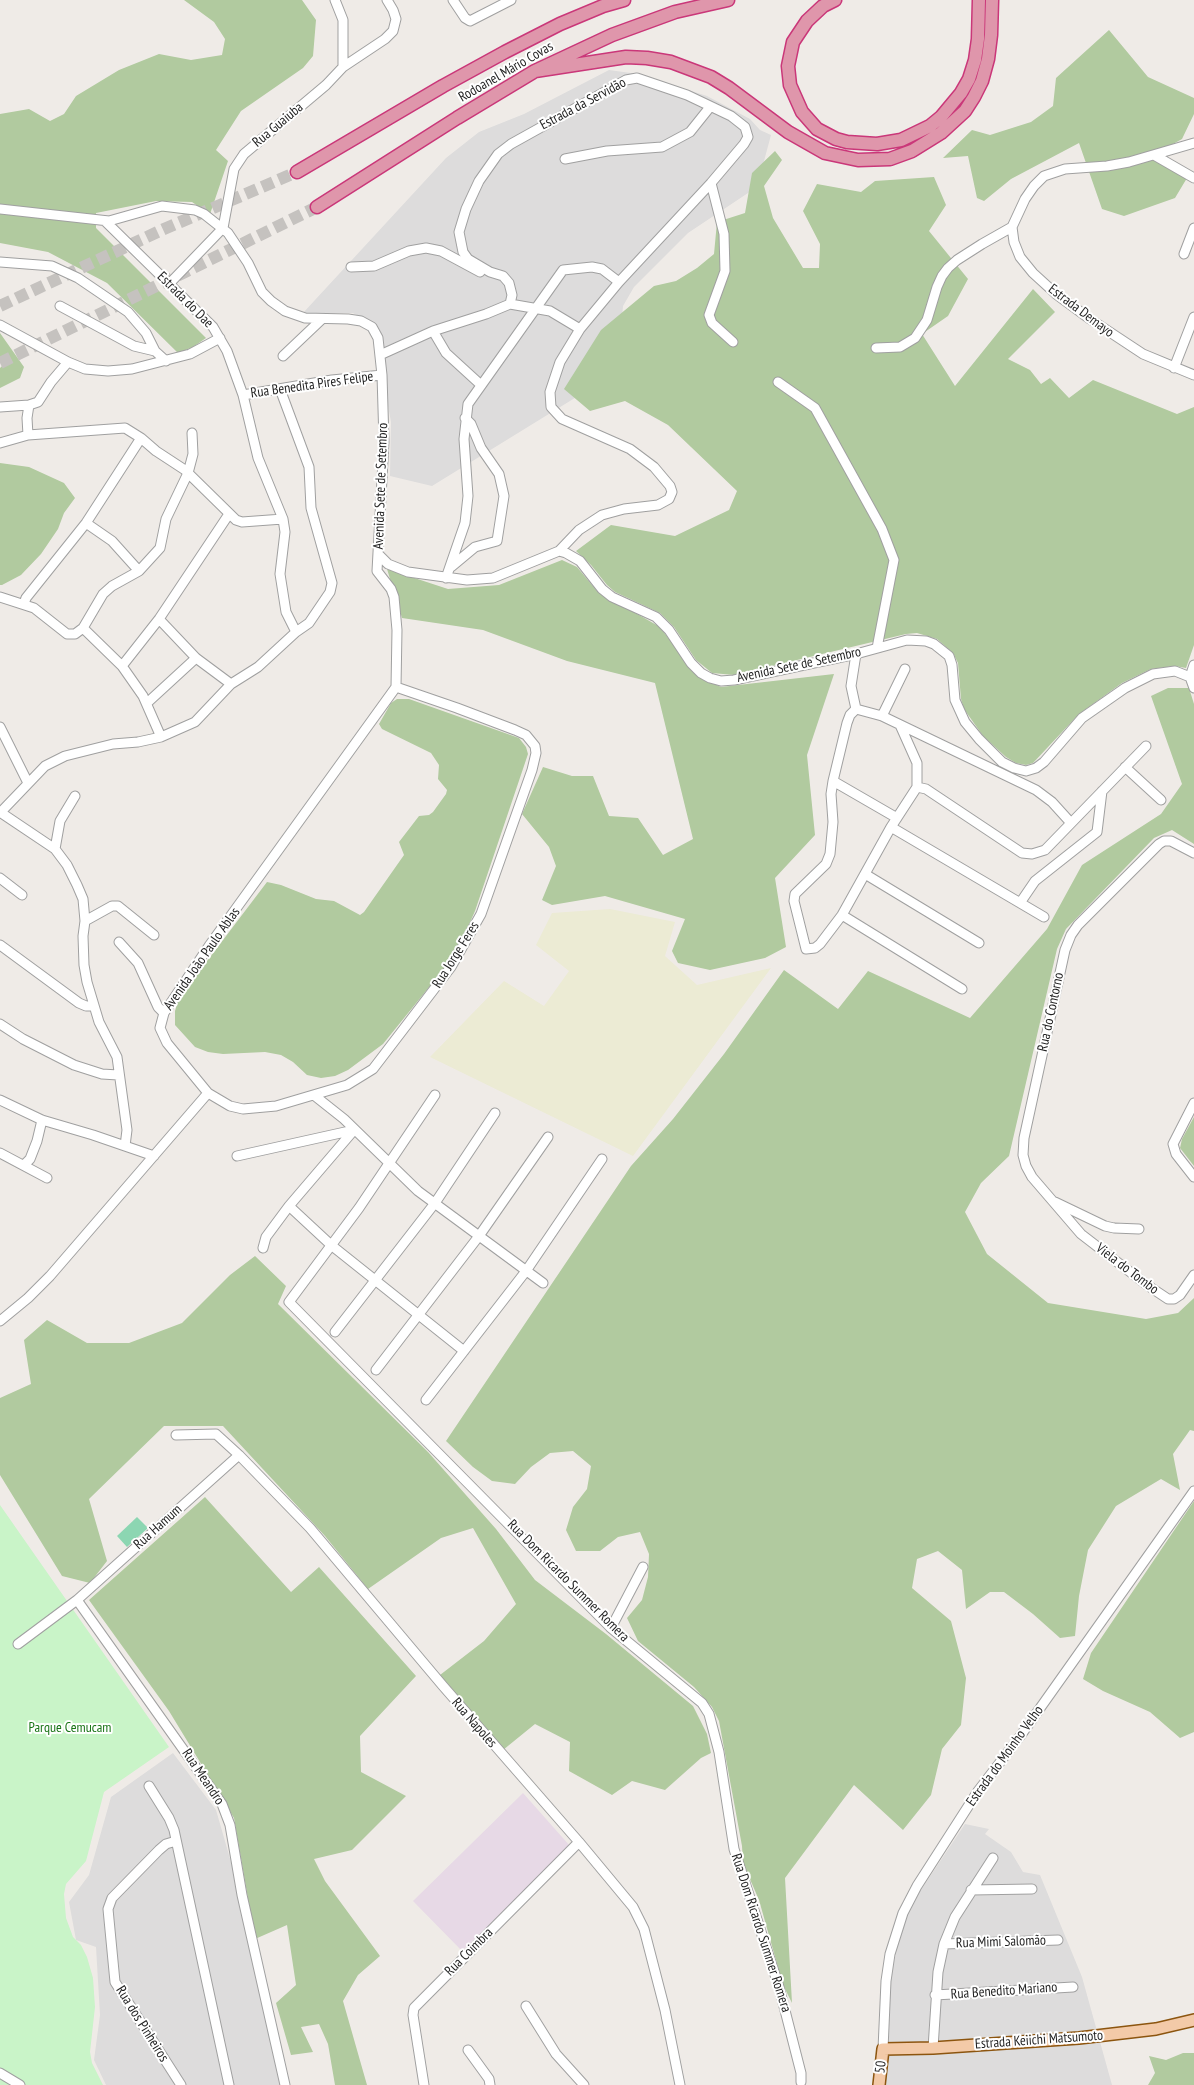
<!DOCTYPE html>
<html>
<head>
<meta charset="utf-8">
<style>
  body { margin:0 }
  canvas { display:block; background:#efebe7 }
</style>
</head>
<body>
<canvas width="1194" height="2085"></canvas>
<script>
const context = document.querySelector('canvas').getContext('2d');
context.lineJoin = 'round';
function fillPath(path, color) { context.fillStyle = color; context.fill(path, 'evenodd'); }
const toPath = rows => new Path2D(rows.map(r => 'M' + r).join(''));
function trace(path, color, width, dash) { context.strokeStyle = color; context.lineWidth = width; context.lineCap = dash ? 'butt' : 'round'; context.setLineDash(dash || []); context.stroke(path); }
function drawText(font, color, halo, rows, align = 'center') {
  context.font = font + ' "PT Sans Narrow",sans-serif'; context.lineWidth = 4; context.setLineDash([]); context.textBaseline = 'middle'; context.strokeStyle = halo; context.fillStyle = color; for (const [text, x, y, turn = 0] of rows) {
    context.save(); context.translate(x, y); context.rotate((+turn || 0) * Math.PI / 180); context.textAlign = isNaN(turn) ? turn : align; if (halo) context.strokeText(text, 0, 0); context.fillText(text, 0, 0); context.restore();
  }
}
const residential = toPath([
  [609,70,638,74,707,96,750,119,760,130,771,135,757,187,688,233,634,287,623,306,617,372,432,486,390,476,391,422,375,333,366,320,353,313,303,313,446,158,479,132,524,114],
  [173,1753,216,1810,265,1980,284,2085,106,2085,94,2060,100,2015,96,1947,76,1940,69,1902,89,1875,111,1797],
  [965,1824,989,1829,985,1834,1011,1852,1023,1872,1040,1875,1082,1977,1112,2085,883,2085,890,1977,907,1911]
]);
const industrial = toPath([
  [523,1793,570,1846,462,1951,413,1901]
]);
const farmland = toPath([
  [610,909,675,922,665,956,697,985,771,968,633,1156,430,1057,504,981,544,1006,569,971,536,945,552,913]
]);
const forest = toPath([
  [184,0,302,0,316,20,313,56,303,68,241,111,216,150,228,161,210,214,192,202,156,201,96,213,96,228,206,338,193,347,178,353,107,283,48,252,0,243,0,114,29,109,50,121,64,114,76,96,119,70,159,54,191,60,222,55,225,39,214,22],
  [1109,30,1148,77,1194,98,1194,114,1182,139,1157,153,1187,178,1175,198,1124,216,1102,209,1079,143,1011,179,984,201,977,198,968,156,943,158,972,130,990,135,1031,122,1053,106,1056,78],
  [775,151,782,160,764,186,773,218,803,268,819,268,820,244,803,211,817,184,861,192,875,181,934,177,946,205,929,231,968,279,948,316,922,334,955,386,1033,289,1055,312,1008,359,1030,370,1041,384,1050,378,1069,398,1093,380,1177,414,1194,407,1194,645,1186,668,1175,666,1151,669,1122,683,1079,714,1033,763,1026,765,1016,763,1006,757,983,736,964,709,961,699,958,663,953,653,937,639,917,633,906,634,734,675,712,673,696,660,674,627,660,613,615,592,607,585,591,565,576,551,611,525,675,536,729,510,737,491,668,425,625,401,590,411,564,389,601,330,654,286,676,281,697,268,714,254,717,222,745,213,752,173],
  [0,333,24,367,20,378,0,388,0,368,6,362,0,357],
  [0,463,29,467,64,483,75,498,64,513,58,529,41,554,21,575,2,585,0,585],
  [562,560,577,567,597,591,660,627,696,675,721,687,834,674,807,755,815,835,775,878,786,947,765,958,710,970,678,963,672,951,685,919,605,896,552,905,542,900,556,866,549,847,522,814,543,767,572,776,593,776,609,816,638,818,663,855,693,839,655,683,567,661,483,630,402,618,387,569,448,589,499,585],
  [1168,688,1189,688,1194,704,1194,844,1172,830,1154,838,1066,929,1057,949,1009,1156,981,1183,965,1212,987,1254,1048,1303,1146,1319,1178,1313,1194,1298,1194,1431,1190,1430,1173,1454,1180,1490,1161,1479,1116,1506,1088,1550,1079,1596,1075,1636,1060,1638,1033,1614,1004,1592,990,1592,966,1609,962,1570,938,1551,917,1559,912,1588,951,1621,966,1678,961,1725,942,1749,931,1795,903,1830,854,1785,785,1878,792,2003,783,1985,759,1900,743,1863,742,1846,719,1721,712,1707,694,1687,638,1641,627,1618,642,1600,648,1577,649,1554,640,1532,618,1537,600,1551,576,1551,566,1530,573,1507,587,1489,591,1466,573,1451,550,1453,531,1467,515,1484,492,1481,473,1467,446,1441,631,1166,673,1119,724,1054,784,970,838,1009,868,971,970,1018,1047,929,1082,865,1161,814,1182,784,1151,696],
  [397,699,409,699,519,738,526,747,528,754,475,911,460,945,447,965,383,1044,348,1070,335,1076,321,1078,307,1075,293,1062,281,1055,265,1052,223,1054,208,1052,195,1047,175,1025,175,1011,179,998,267,882,281,885,316,899,334,901,360,915,364,912,404,855,399,842,419,816,429,815,433,812,446,794,447,790,438,779,439,765,431,753,382,729,379,724,391,703],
  [1194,1117,1194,1166,1180,1148,1182,1139],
  [255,1256,286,1286,278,1304,428,1452,496,1529,535,1580,606,1634,693,1706,707,1734,711,1753,701,1758,665,1790,632,1781,612,1795,569,1771,570,1742,535,1724,503,1750,440,1675,484,1641,516,1604,473,1528,441,1538,368,1589,325,1536,223,1426,164,1426,89,1499,107,1561,90,1583,62,1576,0,1475,0,1398,31,1384,24,1340,47,1320,87,1343,129,1343,182,1323,230,1275],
  [205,1497,291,1592,319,1567,416,1676,360,1736,361,1772,406,1796,352,1850,314,1859,325,1881,380,1956,358,1975,343,2001,367,2085,335,2085,328,2044,319,2024,301,2027,313,2052,291,2055,276,2003,296,1985,287,1925,255,1939,234,1818,169,1711,89,1600],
  [1194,1501,1194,1732,1180,1738,1150,1712,1103,1691,1083,1679,1091,1653],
  [1183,2053,1194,2053,1194,2085,1148,2085,1155,2073,1149,2056,1166,2060]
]);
const park = toPath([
  [0,1505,169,1747,104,1792,86,1861,66,1884,64,1894,66,1918,73,1937,81,1945,87,1957,93,1978,95,2007,90,2052,92,2063,103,2085,0,2085]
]);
const pitch = toPath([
  [137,1517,148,1528,127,1547,117,1536]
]);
const highwayTunnel = toPath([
  [0,306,164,229,297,172],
  [0,363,317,207]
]);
const minor = toPath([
  [335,0,343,20,343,67],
  [453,0,465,18,470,21,511,0],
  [1194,143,1129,162,1107,166,1065,169,1044,176,1034,186,1025,199,1012,227,1014,242,1020,257,1033,273,1056,294,1090,319,1143,354,1194,375],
  [1154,155,1194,178],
  [565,159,607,151,662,147,690,132,710,107],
  [711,183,724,234,725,271,709,315,712,323,733,342],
  [0,209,109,221,162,206,195,210,204,214,228,233,248,263,262,292,271,301,285,311,305,318,348,319,361,321,372,327,378,338,382,375,384,442,377,571,391,589,394,597,397,630,396,687,209,946,164,1013,160,1028,167,1043,208,1093,230,1106,243,1109,276,1106,347,1085,373,1069,451,967,481,914,532,770,536,753,535,746,526,735,515,730,457,708,396,687],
  [105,221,213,327,227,351,243,395,258,458,283,519,285,532,280,574,286,612,296,632,309,623,330,592,332,583,311,508,309,467,280,389],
  [1184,254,1194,228],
  [0,262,52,266,78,278,128,312,146,333,155,351,166,361],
  [351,267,374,266,409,251,426,248,441,251,480,272],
  [169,284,223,228,234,169,244,154,326,85,343,67,385,39,393,31,396,19,393,10,387,0],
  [510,304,550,311,580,329],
  [60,306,134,346,155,351],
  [0,325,68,362,85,369,108,371,132,369,190,354,220,338],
  [433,331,446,353,481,385],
  [876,348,900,347,915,338,927,320,937,287,942,276,948,268,957,260,982,244,1012,227],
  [380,355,433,331,486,314,510,304,512,295,509,283,503,276,490,272,468,259,463,252,459,232,466,209,479,181,498,154,511,144,626,80,637,78,687,95,731,116,745,127,748,137,744,144,711,183,619,282,580,329,560,362,550,392,551,407,562,419,630,449,654,467,670,486,672,492,669,499,658,505,624,509,602,515,579,530,559,551],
  [283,356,322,319],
  [1174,368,1194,317],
  [778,382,815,408,882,529,894,560,877,648],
  [243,395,332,380,382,375],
  [29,405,27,418,28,435,125,428,141,438,156,451,185,470,236,520,242,522,283,519],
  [0,407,29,405,38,402,51,382,68,362],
  [0,443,28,435],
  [86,523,112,541,139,571],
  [378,554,388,564,408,572,467,580,493,578,559,551,566,553,580,561,602,589,612,597,656,617,669,630,691,663,701,673,710,678,721,681,734,680,856,654,907,640,926,641,934,644,949,656,952,665,955,700,965,722,979,739,1002,762,1014,768,1026,771,1036,768,1044,762,1082,718,1125,688,1153,674,1175,671,1190,677],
  [451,567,475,547,497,541,504,496,499,474,481,448,471,424,465,418],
  [446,578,465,523,468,496,464,439,468,404,563,270,592,267,602,269,619,282],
  [0,597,34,608,67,634,75,634,83,628,103,594,112,586,139,571,160,548,166,519,188,473,193,454,192,433],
  [24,604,26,598,86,523,141,438],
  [159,619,196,658,231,684],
  [83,628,122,666,143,696,161,737],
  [856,654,851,686,856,709],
  [122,666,159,619,229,514],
  [1190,677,1194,665],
  [1190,677,1194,688],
  [147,703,196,658],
  [856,709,850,715,847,723,833,781,831,794,833,822,830,854,826,864,795,894,794,901,806,949,815,948,820,944,842,915,891,827,917,787,917,763,900,725],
  [856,709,882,716,1036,790,1052,802,1071,823],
  [882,716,905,669],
  [0,727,28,783],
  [1125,767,1161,800],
  [833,781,897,818],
  [917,787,926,789,1022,853,1032,854,1045,850,1146,746],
  [0,812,55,849,67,865,77,885,83,899,85,921,83,936,84,965,87,982,99,1022,117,1057,127,1130,125,1146],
  [0,813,45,766,65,756,113,744,138,742,161,737,195,722,231,684,258,667,296,632],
  [891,827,1044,917],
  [55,849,60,821,75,796],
  [1194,853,1171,841,1164,841,1159,844,1078,925,1071,935,1065,950,1024,1138,1023,1155,1026,1166,1032,1177,1081,1234,1147,1285,1168,1299,1174,1299,1180,1295,1194,1275],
  [865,874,979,943],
  [0,878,22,895],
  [1020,903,1035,881,1097,832,1102,791],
  [842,915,962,989],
  [85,921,112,906,118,906,154,935],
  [119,942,138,963,158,1007,164,1013],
  [0,945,79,1003,86,1006,93,1006],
  [0,1024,23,1039,74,1065,102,1074,118,1075],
  [435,1095,359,1208,289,1302,611,1628,702,1703,709,1714,719,1752,734,1849,779,1987,801,2073,801,2082],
  [315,1096,344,1119,418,1191,543,1283],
  [0,1100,42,1120,93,1135,154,1156],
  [1194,1103,1173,1144,1176,1154,1194,1177],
  [0,1153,47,1178],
  [237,1156,354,1130],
  [24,1165,30,1159,37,1141,42,1120],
  [1055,1202,1105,1226,1114,1228,1139,1229],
  [289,1206,331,1245,464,1351],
  [263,1248,266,1237,289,1206,354,1130],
  [0,1321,28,1298,50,1276,208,1093],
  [335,1332,435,1203,495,1113],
  [376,1370,479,1236,548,1137],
  [426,1400,526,1271,602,1159],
  [176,1435,216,1434,239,1455,310,1528,443,1686,579,1842,633,1907,644,1929,665,2010,680,2085],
  [77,1600,239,1455],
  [611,1628,643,1567],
  [18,1644,77,1600,222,1804,230,1825,242,1895,285,2085],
  [149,1786,169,1818,174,1830,229,2085],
  [176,1841,166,1844,159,1850,112,1898,108,1909,115,1982,181,2085],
  [971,1890,1032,1889],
  [944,1944,1058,1940],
  [935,1995,1073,1987],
  [526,2006,556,2054,584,2085],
  [933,2048,938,1972,944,1944,955,1917,993,1858],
  [883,2049,886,1981,890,1954,903,1913,917,1886,978,1791,1021,1735,1194,1491],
  [468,2050,489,2079,490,2085],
  [0,2073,20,2085],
  [424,2085,413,2015,414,2008,579,1842]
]);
const major = toPath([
  [879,2085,883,2049,933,2048,1079,2038,1156,2029,1194,2020]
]);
const highway = toPath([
  [835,0,823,6,807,21,793,42,788,66,790,85,802,112,817,129,836,139,847,142,877,144,901,140,930,126,941,117,961,93,969,79,975,60,978,39,979,0],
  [535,71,626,57,647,58,671,62,711,77,729,88,788,132,825,153,858,160,890,159,912,151,941,133,965,111,974,97,982,81,988,59,991,35,992,0],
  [297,172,443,86,505,52,560,24,603,6,624,0],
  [317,207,457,118,535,71,612,35,675,12,728,0]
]);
const streetNames = [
  ["Rodoanel Mário Covas",506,72,-30],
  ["Estrada da Servidão",583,104,-28],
  ["Rua Guaiuba",278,125,-40],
  ["Estrada do Dae",185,300,45],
  ["Estrada Demayo",1081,311,37],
  ["Rua Benedita Pires Felipe",312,385,-8],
  ["Avenida Sete de Setembro",381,486,-88],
  ["Avenida Sete de Setembro",799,665,-12],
  ["Rua Jorge Feres",456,955,-58],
  ["Avenida João Paulo Ablas",202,959,-55],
  ["Rua do Contorno",1051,1012,-78],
  ["Viela do Tombo",1127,1269,37],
  ["Rua Hamum",158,1527,-42],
  ["Rua Dom Ricardo Summer Romera",568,1581,45],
  ["Rua Napoles",474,1723,49],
  ["Estrada do Moinho Velho",1005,1756,-54],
  ["Rua Meandro",203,1777,56],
  ["Rua Dom Ricardo Summer Romera",761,1933,72],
  ["Rua Mimi Salomão",1001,1942,-2],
  ["Rua Coimbra",469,1952,-45],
  ["Rua Benedito Mariano",1004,1991,-4],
  ["Rua dos Pinheiros",142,2024,58],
  ["Estrada Keiichi Matsumoto",1039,2040,-4],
  ["50",881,2067,-84]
];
const parkNames = [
  ["Parque Cemucam",70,1728]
];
fillPath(residential, '#dddcdc');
fillPath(industrial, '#e7d9e6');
fillPath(farmland, '#ecebd4');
fillPath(forest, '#b1ca9f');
fillPath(park, '#c9f4c8');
fillPath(pitch, '#8cd6b2');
trace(highwayTunnel, '#c5c2bf', 12, [12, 6]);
trace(minor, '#a0a0a0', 11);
trace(major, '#8c550f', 14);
trace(highway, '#ca3779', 15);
trace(minor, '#fff', 9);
trace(major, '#f3caa8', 11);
trace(highway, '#df96ab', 12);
drawText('14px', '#1f1f1f', '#fff', streetNames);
drawText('14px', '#197416', '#fff', parkNames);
</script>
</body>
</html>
